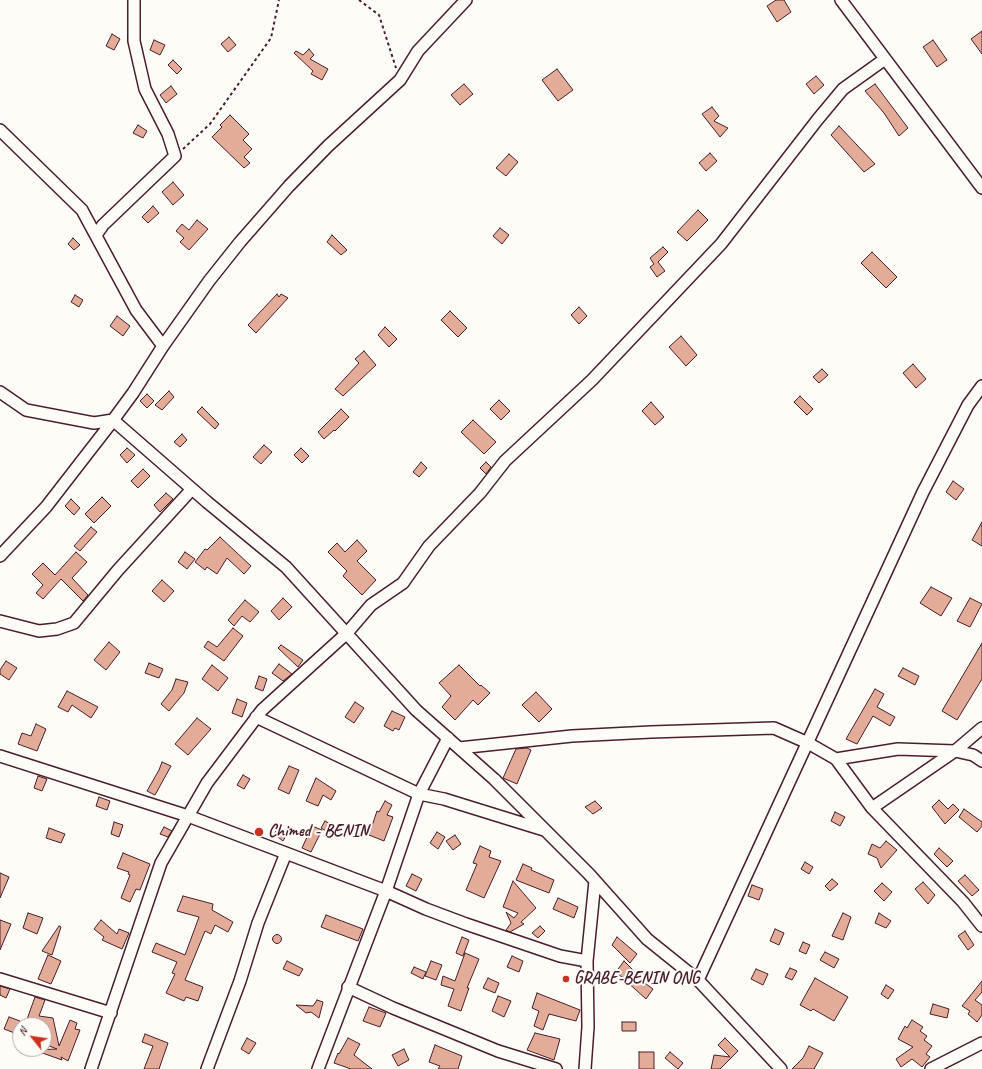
<!DOCTYPE html>
<html>
<head>
<meta charset="utf-8">
<style>
  body { margin:0 }
  #map { position:relative; width:982px; height:1069px; overflow:hidden; background:#fdfcf7; font-family:Caveat,sans-serif }
  canvas { display:block }
  .north { position:absolute; left:12px; top:1017px; width:40px; height:40px; box-sizing:border-box; background:#fdfcf7; border:1px solid #b5a4a5; border-radius:50%; rotate:300deg; font-size:11px; font-weight:700; line-height:16px; text-align:center; color:#4a1f2b }
  .north::after { content:''; display:block; margin:auto; width:14px; height:18px; background:#c8321e; clip-path:polygon(50% 0,100% 100%,50% 72%,0 100%) }
</style>
</head>
<body>
<div id="map">
<canvas width="982" height="1069"></canvas>
<div class="north">N</div>
</div>
<script>
const context = document.querySelector('canvas').getContext('2d');
context.lineJoin = 'round';
function fillPath(path, color) { context.fillStyle = color; context.fill(path, 'evenodd'); }
const toPath = rows => new Path2D(rows.map(r => 'M' + r).join(''));
function trace(path, color, width, dash) { context.strokeStyle = color; context.lineWidth = width; context.lineCap = dash ? 'butt' : 'round'; context.setLineDash(dash || []); context.stroke(path); }
function drawText(font, color, halo, rows, align = 'center') {
  context.font = font + ' Caveat,sans-serif'; context.lineWidth = 4; context.setLineDash([]); context.textBaseline = 'middle'; context.strokeStyle = halo; context.fillStyle = color; for (const [text, x, y, turn = 0] of rows) {
    context.save(); context.translate(x, y); context.rotate((+turn || 0) * Math.PI / 180); context.textAlign = isNaN(turn) ? turn : align; if (halo) context.strokeText(text, 0, 0); context.fillText(text, 0, 0); context.restore();
  }
}
const building = toPath([
  [776,0,784,0,791,12,777,22,767,6,776,0],
  [982,31,982,54,971,39,982,31],
  [112,34,120,39,114,50,106,46,112,34],
  [229,37,236,45,228,52,221,44,229,37],
  [154,40,165,45,160,55,150,50,154,40],
  [933,40,947,60,937,67,923,47,933,40],
  [309,49,314,55,310,59,328,69,322,80,311,74,313,71,294,53,296,51,303,55,309,49],
  [173,60,182,69,177,74,168,65,173,60],
  [557,69,573,90,558,101,542,80,557,69],
  [816,76,824,85,814,94,806,84,816,76],
  [464,84,473,94,460,105,451,95,464,84],
  [875,84,908,128,899,136,884,113,865,91,875,84],
  [171,86,177,94,166,103,160,95,171,86],
  [712,107,719,116,714,121,728,128,720,137,702,114,712,107],
  [230,115,249,134,243,140,252,149,244,157,250,163,244,168,212,137,222,127,220,125,230,115],
  [138,125,147,131,143,138,133,133,138,125],
  [839,126,875,164,864,172,831,135,839,126],
  [710,153,717,161,706,171,699,163,710,153],
  [509,154,518,162,506,176,496,168,509,154],
  [173,182,184,195,173,205,162,192,173,182],
  [153,206,159,213,148,223,142,217,153,206],
  [698,210,708,220,687,241,677,232,698,210],
  [197,220,208,229,189,250,180,242,184,238,176,231,182,224,189,230,197,220],
  [500,228,509,235,502,244,493,236,500,228],
  [332,235,347,250,341,255,327,242,332,235],
  [73,238,80,245,74,250,68,244,73,238],
  [663,247,668,252,658,262,665,271,657,277,650,267,654,264,650,258,663,247],
  [872,252,897,277,886,288,861,263,872,252],
  [277,294,279,297,281,294,288,298,256,333,248,325,277,294],
  [75,295,83,300,79,307,71,302,75,295],
  [579,307,587,316,579,324,571,315,579,307],
  [450,311,467,328,458,337,441,320,450,311],
  [117,316,130,326,123,336,110,326,117,316],
  [385,327,397,339,389,347,378,335,385,327],
  [681,336,697,355,686,366,669,347,681,336],
  [364,351,376,365,343,396,335,389,359,363,355,359,364,351],
  [913,364,926,379,916,388,903,373,913,364],
  [822,369,828,375,819,383,813,377,822,369],
  [169,391,174,397,162,410,155,405,169,391],
  [147,394,154,401,147,408,140,401,147,394],
  [800,396,813,409,807,415,794,402,800,396],
  [499,400,510,411,501,420,490,409,499,400],
  [651,402,664,417,655,425,642,411,651,402],
  [202,407,219,424,215,429,197,412,202,407],
  [341,409,349,417,335,431,334,430,324,439,318,432,341,409],
  [473,420,496,442,484,454,461,432,473,420],
  [182,434,187,440,180,447,174,442,182,434],
  [264,445,272,452,261,464,253,457,264,445],
  [127,448,135,455,127,463,120,455,127,448],
  [301,448,309,456,302,463,294,455,301,448],
  [421,462,427,468,419,477,413,472,421,462],
  [486,462,491,467,486,474,480,468,486,462],
  [143,469,150,476,138,488,131,481,143,469],
  [953,481,964,489,956,500,946,492,953,481],
  [166,493,173,499,160,512,154,505,166,493],
  [102,497,111,506,94,523,85,514,102,497],
  [71,499,80,508,74,515,65,506,71,499],
  [982,522,982,546,972,540,982,522],
  [91,527,97,532,80,551,74,546,91,527],
  [220,537,251,566,244,574,227,558,217,574,207,567,205,570,195,562,205,549,207,550,220,537],
  [357,540,367,551,357,561,376,580,362,595,343,576,347,571,328,552,337,543,345,552,357,540],
  [76,552,87,562,72,578,88,595,83,601,61,579,43,599,36,593,43,585,32,574,43,563,55,575,76,552],
  [185,552,195,559,187,569,178,562,185,552],
  [162,580,174,591,164,602,152,591,162,580],
  [931,587,952,598,941,616,920,603,931,587],
  [283,598,292,607,279,620,271,611,283,598],
  [970,598,982,604,970,627,957,621,970,598],
  [245,600,259,612,250,622,242,616,234,626,228,620,245,600],
  [233,628,243,636,224,661,204,647,208,641,217,647,233,628],
  [109,642,120,652,106,670,94,660,109,642],
  [982,643,982,679,957,720,942,711,982,643],
  [281,645,303,660,298,667,278,648,281,645],
  [6,661,17,668,9,680,0,674,0,670,6,661],
  [149,663,163,669,159,678,145,673,149,663],
  [279,664,292,674,283,681,272,673,279,664],
  [212,665,228,678,218,691,202,679,212,665],
  [459,665,480,686,481,685,490,693,478,705,473,700,455,720,442,707,451,696,439,683,459,665],
  [903,668,919,676,915,685,898,676,903,668],
  [259,676,267,679,263,691,255,688,259,676],
  [176,679,188,682,184,693,169,711,161,704,172,690,176,679],
  [875,689,884,694,877,707,895,717,890,726,873,716,857,744,846,739,875,689],
  [67,691,98,707,91,718,72,705,68,712,58,707,67,691],
  [536,692,552,709,539,722,522,705,536,692],
  [237,699,247,703,242,717,232,713,237,699],
  [355,702,364,708,354,723,345,717,355,702],
  [392,711,405,717,399,730,395,728,393,731,384,726,392,711],
  [197,718,211,729,188,755,175,744,197,718],
  [36,724,46,729,37,751,18,744,22,733,31,736,36,724],
  [527,748,531,750,517,784,503,778,516,749,527,748],
  [162,762,171,766,155,795,147,791,159,770,162,762],
  [289,766,299,770,289,794,278,789,289,766],
  [243,775,250,779,244,789,237,785,243,775],
  [38,776,47,779,42,791,34,788,38,776],
  [316,778,336,791,331,800,323,795,318,806,306,801,316,778],
  [99,797,110,801,107,810,96,806,99,797],
  [939,800,948,809,953,804,959,810,945,824,932,807,939,800],
  [385,801,392,805,387,815,393,817,384,841,369,835,377,811,379,812,385,801],
  [595,801,602,808,593,814,585,807,595,801],
  [964,809,982,822,982,826,977,832,959,817,964,809],
  [835,812,845,817,840,826,831,821,835,812],
  [325,821,337,828,333,835,321,828,325,821],
  [114,822,123,825,119,837,111,834,114,822],
  [312,826,322,830,311,852,302,848,312,826],
  [164,827,172,831,168,837,160,834,164,827],
  [49,828,65,834,61,843,46,838,49,828],
  [278,828,287,834,283,841,274,834,278,828],
  [437,832,445,837,438,849,430,843,437,832],
  [455,835,461,844,453,850,446,841,455,835],
  [886,841,897,850,881,868,877,858,868,854,872,844,880,848,886,841],
  [480,846,491,851,489,857,501,861,484,898,466,890,477,864,473,863,480,846],
  [939,848,953,861,947,867,934,854,939,848],
  [123,853,150,864,140,890,136,889,130,902,121,898,130,875,128,874,129,872,117,868,123,853],
  [805,862,813,867,809,874,801,869,805,862],
  [523,864,532,868,531,870,554,880,549,893,516,880,523,864],
  [0,873,9,877,0,898,0,873],
  [412,874,422,879,416,891,406,886,412,874],
  [965,875,979,890,972,896,958,881,965,875],
  [832,879,838,884,830,891,825,886,832,879],
  [513,881,536,908,521,922,524,924,510,932,506,930,511,923,506,912,514,918,518,913,503,907,513,881],
  [923,882,935,895,928,904,915,889,923,882],
  [882,883,892,892,884,901,874,891,882,883],
  [752,885,763,889,759,900,748,896,752,885],
  [183,896,213,904,212,910,233,922,228,932,215,925,211,934,205,931,185,980,203,987,198,1001,186,997,184,1001,166,993,175,974,172,973,177,962,152,952,156,943,185,955,199,917,177,911,183,896],
  [558,898,578,907,574,918,553,909,558,898],
  [28,913,43,918,37,934,23,928,28,913],
  [843,913,851,917,843,940,832,936,843,913],
  [879,913,891,921,886,928,875,923,879,913],
  [326,915,363,929,358,941,321,927,326,915],
  [0,920,11,924,0,950,0,920],
  [101,920,117,934,119,929,129,933,122,949,102,940,104,937,94,929,101,920],
  [59,926,61,927,52,955,42,951,59,926],
  [540,926,545,931,538,938,532,933,540,926],
  [775,929,784,933,779,945,770,941,775,929],
  [965,931,974,945,968,950,958,936,965,931],
  '272.5 939a4.5 4.5 0 1 1 9 0a4.5 4.5 0 1 1-9 0Z',
  [462,937,469,940,463,956,456,953,462,937],
  [617,937,637,954,630,963,612,945,617,937],
  [803,942,810,945,806,954,799,951,803,942],
  [825,952,839,959,834,968,820,960,825,952],
  [465,953,479,959,467,988,469,988,461,1011,448,1006,454,989,441,985,443,976,455,981,465,953],
  [48,955,61,961,51,984,38,979,48,955],
  [512,956,523,961,519,972,507,967,512,956],
  [287,961,303,969,299,976,283,969,287,961],
  [431,961,442,965,436,980,425,976,431,961],
  [624,961,636,973,634,975,653,989,646,999,616,972,624,961],
  [414,967,426,972,423,979,411,973,414,967],
  [790,968,797,971,792,980,785,977,790,968],
  [756,969,768,974,763,985,751,979,756,969],
  [488,978,499,983,495,993,483,988,488,978],
  [815,978,848,997,834,1021,813,1009,811,1011,800,1005,815,978],
  [982,981,982,992,975,1000,982,1005,982,1015,977,1022,968,1014,970,1011,962,1006,982,981],
  [886,985,894,990,888,999,881,994,886,985],
  [0,986,10,989,6,998,0,995,0,986],
  [537,993,580,1010,576,1021,549,1014,543,1030,534,1026,539,1011,532,1008,537,993],
  [498,996,511,1001,504,1017,492,1011,498,996],
  [35,997,45,1000,39,1016,53,1018,59,1046,70,1020,77,1023,75,1029,80,1030,68,1061,61,1057,62,1060,34,1050,57,1049,44,1044,44,1025,25,1025,35,997],
  [317,1000,323,1002,319,1018,311,1012,306,1013,296,1005,313,1006,317,1000],
  [933,1004,949,1009,947,1018,930,1014,933,1004],
  [369,1007,386,1013,380,1027,363,1021,369,1007],
  [9,1017,20,1021,20,1035,4,1029,9,1017],
  [912,1020,923,1027,920,1031,927,1036,924,1040,932,1046,926,1054,930,1057,922,1067,912,1059,901,1067,896,1059,913,1047,898,1039,905,1026,907,1028,912,1020],
  [622,1022,636,1022,636,1031,622,1031,622,1022],
  [535,1033,560,1039,554,1060,527,1050,535,1033],
  [145,1034,168,1043,159,1069,144,1069,153,1046,142,1042,145,1034],
  [247,1038,256,1043,249,1054,241,1049,247,1038],
  [348,1038,360,1044,354,1055,372,1069,351,1069,334,1063,338,1053,339,1054,348,1038],
  [725,1038,738,1051,720,1069,711,1069,714,1055,730,1057,718,1045,725,1038],
  [435,1045,462,1056,458,1069,438,1069,440,1066,429,1062,435,1045],
  [809,1046,823,1053,814,1069,792,1069,803,1058,809,1046],
  [404,1049,409,1060,398,1066,392,1055,404,1049],
  [639,1052,654,1052,654,1069,639,1069,639,1052],
  [670,1052,683,1063,678,1069,665,1058,670,1052]
]);
const path = toPath([
  [359,0,379,15,396,68],
  [183,149,210,124,271,38,279,0]
]);
const minor = toPath([
  [841,0,982,188],
  [0,130,82,210,136,310,163,346],
  [96,235,103,225,175,156,168,134,145,89,134,41,134,0],
  [0,392,26,410,94,423,113,420,207,502,286,567,416,710,494,779,589,874,647,939,698,980,781,1069],
  [0,556,46,507,108,427,133,393,163,346,209,281,240,242,289,186,328,146,400,80,418,51,466,0],
  [0,621,39,631,57,629,74,623,118,570,192,489],
  [256,717,419,794,444,799,544,830],
  [459,748,572,736,651,732,774,728,808,743,836,759,872,808,963,902,982,926],
  [0,756,188,816,386,891,426,909,466,924,560,956,587,961],
  [836,759,898,749,955,751,982,728],
  [872,808,955,751,973,755,982,761],
  [0,979,111,1013],
  [698,980,923,492,968,405,982,386],
  [348,987,393,1008,498,1051,556,1069],
  [91,1069,161,863,207,783,262,710,347,633,371,605,403,583,429,546,480,493,505,461,592,380,721,244,818,119,843,89,885,59],
  [207,1069,240,981,258,923,286,853],
  [318,1069,386,891,419,794,448,738],
  [585,1069,588,1027,587,961,595,881],
  [931,1069,982,1043]
]);
const markers = [
  [259,832,5,"#c8321e"],
  [566,979,4,"#c8321e"]
];
const poiNames = [
  ["Chimed - BENIN",268,832],
  ["GRABE-BENIN ONG",574,979]
];
fillPath(building, '#e3ac99');
trace(building, '#4a1f2b', 1);
trace(minor, '#4a1f2b', 14);
trace(path, '#4a1f2b', 2, [3, 3]);
trace(minor, '#fdfcf7', 11);
for (const [x, y, r, color] of markers) { const dot = new Path2D(); dot.arc(x, y, r, 0, 2 * Math.PI); context.fillStyle = color; context.fill(dot); trace(dot, '#fdfcf7', 1.5); }
drawText('bold 17px', '#4a1f2b', '#fdfcf7', poiNames, 'left');
</script>
</body>
</html>
